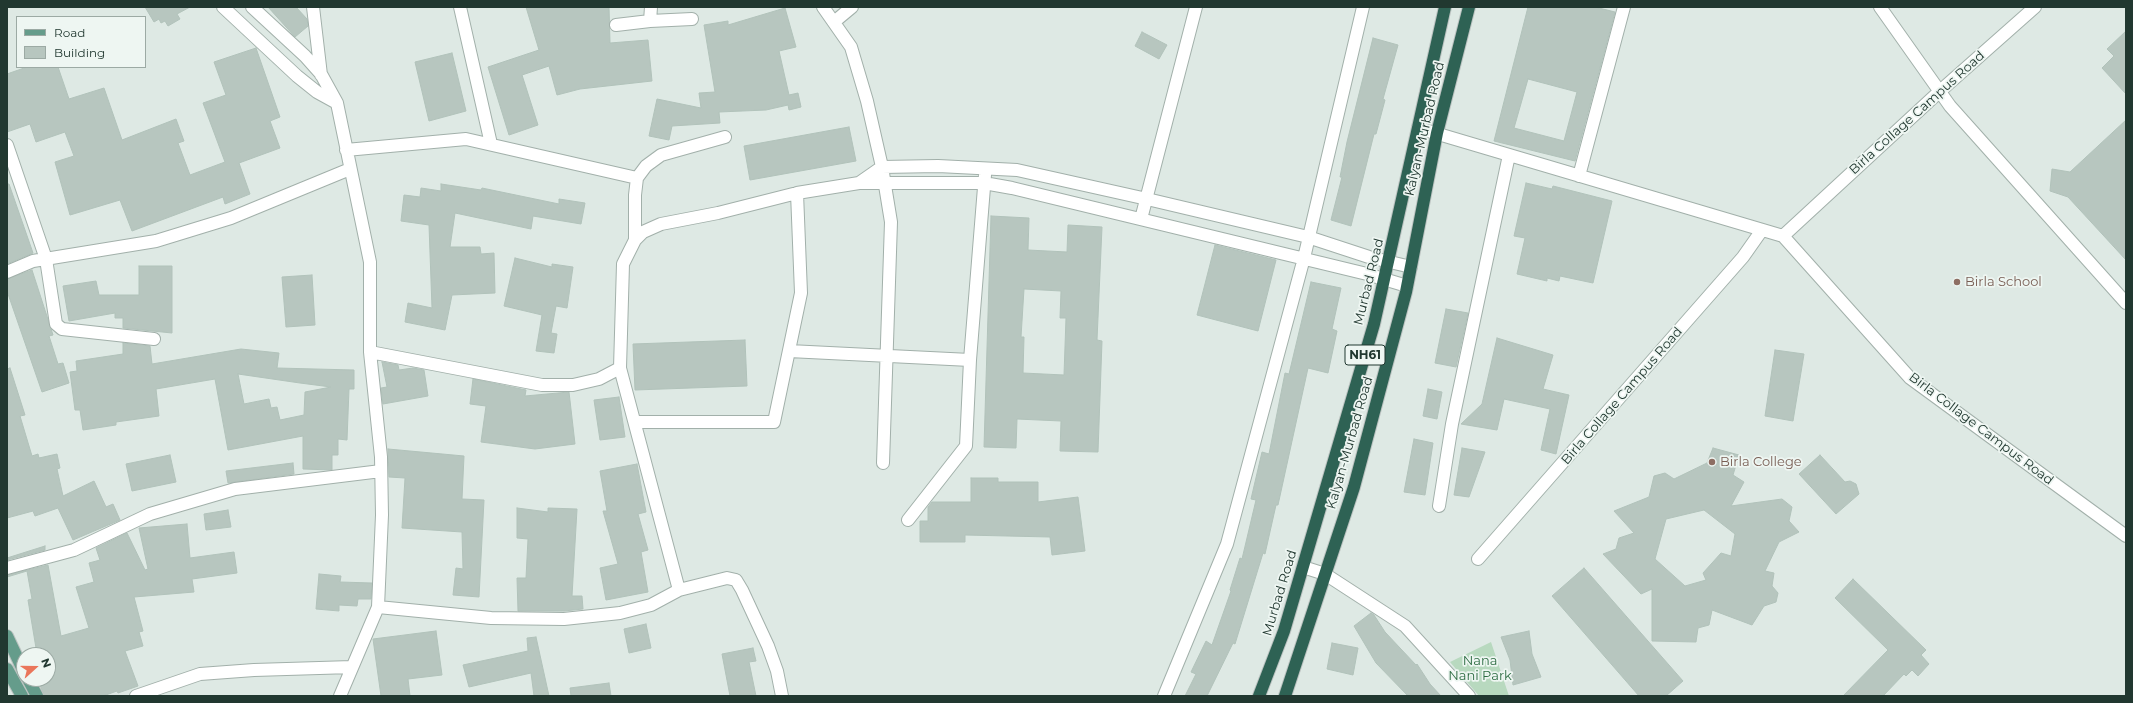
<!DOCTYPE html>
<html>
<head>
<meta charset="utf-8">
<style>
  body { margin:0 }
  #map { position:relative; width:2133px; height:703px; overflow:hidden; background:#dee9e4; font-family:Montserrat,sans-serif }
  canvas { display:block }
  .frame { position:absolute; inset:0; border:8px solid #213830; pointer-events:none }
  .legend { position:absolute; left:16px; top:16px; width:130px; height:52px; box-sizing:border-box; background:#eef6f2; border:1px solid #9caaa4; margin:0; padding:5px 7px; list-style:none; font-size:12px; color:#213830 }
  .legend li { display:flex; align-items:center; gap:8px; height:20px }
  .legend b { width:20px; border:1px solid #9caaa4 }
  .north { position:absolute; left:16px; top:647px; width:40px; height:40px; box-sizing:border-box; background:#eef6f2; border:1px solid #9caaa4; border-radius:50%; rotate:69deg; font-size:11px; font-weight:700; line-height:16px; text-align:center; color:#213830 }
  .north::after { content:''; display:block; margin:auto; width:14px; height:18px; background:#ea765b; clip-path:polygon(50% 0,100% 100%,50% 72%,0 100%) }
</style>
</head>
<body>
<div id="map">
<canvas width="2133" height="703"></canvas>
<div class="frame"></div>
<ul class="legend">
<li><b style="height:5px;background:#659c8b"></b>Road</li>
<li><b style="height:11px;background:#b7c6bf"></b>Building</li>
</ul>
<div class="north">N</div>
</div>
<script>
const context = document.querySelector('canvas').getContext('2d');
context.lineJoin = 'round';
function fillPath(path, color) { context.fillStyle = color; context.fill(path, 'evenodd'); }
const toPath = rows => new Path2D(rows.map(r => 'M' + r).join(''));
function trace(path, color, width, dash) { context.strokeStyle = color; context.lineWidth = width; context.lineCap = dash ? 'butt' : 'round'; context.setLineDash(dash || []); context.stroke(path); }
function drawText(font, color, halo, rows, align = 'center') {
  context.font = font + ' Montserrat,sans-serif'; context.lineWidth = 3.5; context.setLineDash([]); context.textBaseline = 'middle'; context.strokeStyle = halo; context.fillStyle = color; for (const [text, x, y, turn = 0] of rows) {
    context.save(); context.translate(x, y); context.rotate((+turn || 0) * Math.PI / 180); context.textAlign = isNaN(turn) ? turn : align; if (halo) context.strokeText(text, 0, 0); context.fillText(text, 0, 0); context.restore();
  }
}
const green = toPath([
  [1491,642,1509,696,1479,696,1450,662]
]);
const building = toPath([
  [145,7,190,7,177,14,180,19,168,26,165,21,161,23,159,19,154,22,145,7],
  [268,7,296,7,307,19,308,26,295,37,268,7],
  [526,7,609,7,610,43,648,40,652,81,580,89,557,95,549,66,522,75,538,125,509,135,488,67,539,50,526,7],
  [1528,7,1595,7,1615,12,1575,161,1494,141,1528,7],
  [1528,79,1577,92,1564,141,1514,128,1528,79],
  [785,8,796,47,779,51,789,95,798,93,801,107,789,110,788,105,766,110,719,112,720,123,672,126,669,140,649,136,657,99,701,108,699,93,715,92,704,25,728,21,728,25,785,8],
  [2126,31,2126,94,2102,68,2114,56,2107,49,2126,31],
  [1142,32,1167,45,1159,59,1135,46,1142,32],
  [1373,38,1398,45,1383,99,1385,100,1376,134,1374,134,1351,226,1331,220,1342,177,1340,177,1347,142,1373,38],
  [256,48,280,117,270,121,280,148,239,163,250,194,225,204,223,197,132,231,120,200,70,215,55,162,74,156,65,132,36,142,30,124,7,132,7,74,27,67,58,67,69,99,104,88,122,140,176,119,184,141,178,143,190,175,225,162,203,103,226,95,214,62,256,48],
  [452,53,466,111,429,121,415,62,452,53],
  [2126,120,2126,260,2068,197,2050,191,2052,169,2070,172,2126,120],
  [849,127,856,161,750,180,744,146,849,127],
  [1526,183,1552,189,1553,186,1612,201,1593,283,1560,276,1559,281,1547,278,1547,281,1517,274,1525,238,1514,236,1526,183],
  [7,184,9,184,33,253,7,264,7,184],
  [441,184,481,190,482,188,559,204,559,199,585,203,581,224,533,216,531,229,455,213,450,247,480,247,481,254,494,253,495,293,452,295,445,330,405,322,408,303,432,308,429,225,401,221,404,195,420,197,421,188,441,191,441,184],
  [991,216,1029,218,1028,250,1067,252,1068,225,1102,227,1097,340,1102,341,1098,452,1060,451,1061,421,1017,419,1016,448,984,447,991,216],
  [1024,289,1061,291,1060,318,1066,318,1064,375,1023,373,1024,337,1021,337,1024,289],
  [1215,245,1276,260,1258,331,1197,315,1215,245],
  [515,258,552,267,552,264,573,267,567,308,556,306,551,333,557,334,554,353,536,351,542,315,504,306,515,258],
  [139,266,172,266,172,333,123,328,123,318,115,318,115,313,69,321,63,286,96,281,99,295,139,295,139,266],
  [32,270,53,335,49,336,58,364,63,363,69,383,42,392,7,291,7,279,32,270],
  [312,275,315,325,286,327,282,277,312,275],
  [1311,282,1341,288,1332,329,1337,331,1328,373,1308,368,1278,505,1276,505,1265,554,1263,553,1235,644,1233,643,1207,696,1185,696,1196,674,1191,672,1206,641,1212,645,1231,591,1230,590,1240,558,1242,559,1256,500,1251,499,1262,452,1269,454,1285,373,1289,374,1311,282],
  [1446,309,1468,313,1456,367,1435,363,1446,309],
  [1497,338,1553,355,1543,389,1569,395,1556,454,1541,450,1550,409,1504,399,1497,430,1461,424,1482,404,1497,338],
  [745,340,747,386,635,390,633,344,745,340],
  [123,343,150,346,152,364,241,349,279,353,277,368,354,370,354,389,349,389,347,440,338,439,338,455,332,455,332,470,303,469,303,436,228,450,215,379,156,389,159,416,116,422,116,425,83,430,80,410,75,410,70,372,77,371,76,361,123,354,123,343],
  [238,374,300,383,331,387,305,392,304,415,280,420,277,407,271,408,269,399,244,404,238,374],
  [1775,350,1804,354,1793,421,1765,416,1775,350],
  [382,362,398,365,399,370,413,368,424,370,428,396,383,404,381,388,387,387,382,362],
  [10,368,25,415,20,416,32,456,38,454,39,458,57,454,60,468,57,469,63,496,94,481,106,507,113,504,120,520,73,540,58,508,35,516,33,511,7,518,7,369,10,368],
  [473,379,526,390,525,396,569,392,575,444,535,449,481,442,486,406,470,404,473,379],
  [1428,389,1442,392,1437,419,1423,416,1428,389],
  [619,397,625,437,600,440,594,400,619,397],
  [1414,439,1433,443,1425,495,1404,492,1414,439],
  [1462,448,1485,452,1469,497,1454,495,1462,448],
  [1713,448,1739,455,1733,475,1744,482,1731,506,1782,499,1792,507,1789,521,1799,532,1779,542,1765,571,1774,573,1772,586,1778,593,1776,602,1764,606,1752,625,1712,610,1709,625,1698,628,1696,642,1652,641,1652,589,1641,594,1603,554,1616,549,1619,538,1634,533,1614,511,1649,497,1654,476,1665,473,1674,479,1707,463,1713,448],
  [1704,510,1735,534,1731,556,1721,553,1703,573,1706,580,1685,586,1655,559,1666,519,1704,510],
  [388,449,464,456,462,499,484,500,479,597,453,595,456,568,463,569,462,532,402,528,405,478,389,477,388,449],
  [170,455,176,482,132,491,126,464,170,455],
  [1820,455,1845,482,1850,481,1856,484,1859,494,1836,514,1799,474,1820,455],
  [293,463,294,474,228,483,226,471,293,463],
  [637,464,646,512,638,514,648,550,641,552,648,592,606,600,600,568,618,564,603,511,607,511,600,471,637,464],
  [971,478,998,478,998,482,1038,482,1038,502,1078,497,1085,551,1052,555,1050,537,965,535,965,542,920,542,920,521,928,521,928,507,932,502,971,502,971,478],
  [517,508,548,512,548,508,577,509,572,596,582,596,583,609,564,611,518,611,517,578,526,578,528,539,517,538,517,508],
  [228,510,231,527,206,530,204,514,228,510],
  [187,524,190,558,234,552,237,573,192,579,194,592,134,597,143,631,139,632,143,646,125,651,138,686,118,693,117,691,103,696,44,696,38,679,48,679,48,651,37,654,28,600,32,599,27,571,7,577,7,575,48,565,61,636,89,628,76,587,94,582,89,563,100,560,96,548,127,533,145,570,148,569,139,528,187,524],
  [45,546,45,550,7,560,7,558,45,546],
  [1584,568,1683,681,1666,696,1639,696,1552,596,1584,568],
  [319,574,341,576,340,582,372,583,371,599,358,599,357,606,339,605,339,611,316,609,319,574],
  [1853,579,1926,650,1921,655,1929,664,1918,676,1912,670,1906,676,1904,674,1883,696,1843,696,1888,650,1835,598,1853,579],
  [1371,613,1374,615,1385,632,1416,665,1417,664,1430,684,1441,696,1408,696,1376,663,1354,626,1371,613],
  [646,624,651,648,629,653,624,629,646,624],
  [436,631,442,675,408,679,410,696,381,696,373,639,436,631],
  [1529,631,1532,654,1541,677,1513,685,1510,660,1501,637,1529,631],
  [536,637,549,696,534,696,531,673,469,687,463,665,528,651,527,638,536,637],
  [1332,643,1358,648,1353,675,1327,669,1332,643],
  [753,648,756,661,749,662,756,696,730,696,722,654,753,648],
  [609,683,611,696,571,696,570,688,609,683]
]);
const minor = toPath([
  [223,7,297,76,317,92,337,103],
  [252,7,305,56,321,74,337,103,370,262,370,352,381,457,382,515,378,607,340,696],
  [313,7,321,75],
  [460,7,491,144],
  [823,7,851,47,867,101,882,167,891,222,883,463],
  [1880,7,1950,106,2126,303],
  [650,21,692,19],
  [834,22,852,7],
  [616,25,650,21,651,7],
  [1418,128,1783,236,1910,378,2126,536],
  [7,145,46,259,56,324,62,329,154,339],
  [346,150,466,139,637,178],
  [1579,176,1624,7],
  [859,183,882,167,938,166,1017,170,1147,199,1308,237,1369,257,1411,267],
  [1141,219,1196,7],
  [1783,236,1939,92,2035,7],
  [635,240,635,195,637,178,646,166,661,155,725,137],
  [7,272,33,261,156,241,231,218,350,169],
  [789,351,970,360],
  [370,352,542,385,573,385,599,379,620,368,623,264,635,240,643,232,661,224,718,213,797,193,859,183,984,183,1012,188,1367,274,1407,286],
  [620,368,679,590],
  [635,422,774,422,801,293,797,193],
  [1439,506,1452,424,1509,155],
  [908,520,966,446,970,360,985,175],
  [1478,559,1743,257,1762,230],
  [1303,567,1325,574,1405,626,1469,696],
  [7,568,74,550,150,514,235,489,381,471],
  [378,607,491,618,564,619,620,613,651,605,679,590,727,578,736,580,742,590,768,646,777,671,782,696],
  [136,696,200,674,254,670,352,667],
  [1164,696,1227,544,1304,258,1363,7]
]);
const major = toPath([
  [7,636,24,672],
  [7,669,22,696],
  [28,679,37,696]
]);
const highway = toPath([
  [1259,696,1284,631,1374,324,1445,7],
  [1285,696,1354,487,1406,292,1437,133,1469,7]
]);
const markers = [
  [1957,282,4,"#8d6e63"],
  [1712,462,4,"#8d6e63"]
];
const shields = [
  [1365,355,40]
];
const shieldNames = [
  ["NH61",1365,355]
];
const streetNames = [
  ["Birla Collage Campus Road",1917,113,-42],
  ["Kalyan-Murbad Road",1425,129,-77],
  ["Murbad Road",1369,282,-76],
  ["Birla Collage Campus Road",1622,396,-49],
  ["Birla Collage Campus Road",1981,429,37],
  ["Kalyan-Murbad Road",1350,443,-74],
  ["Murbad Road",1280,593,-73]
];
const educationNames = [
  ["Birla School",1965,282],
  ["Birla College",1720,462]
];
const parkNames = [
  ["Nana",1480,661],
  ["Nani Park",1480,676]
];
fillPath(green, '#b8d9bf');
fillPath(building, '#b7c6bf');
trace(building, '#b1c2ba', 1);
trace(minor, '#a2b0aa', 14);
trace(major, '#bcc3c1', 14);
trace(highway, '#bcc3c1', 14);
trace(minor, '#fff', 12);
trace(major, '#659c8b', 12);
trace(highway, '#2e6254', 12);
for (const [x, y, r, color] of markers) { const dot = new Path2D(); dot.arc(x, y, r, 0, 2 * Math.PI); context.fillStyle = color; context.fill(dot); trace(dot, '#eef6f2', 1.5); }
for (const [x, y, w] of shields) { const box = new Path2D(); box.roundRect(x - w / 2, y - 10, w, 20, 3); context.fillStyle = '#eef6f2'; context.fill(box); trace(box, '#213830', 1); }
drawText('bold 12px', '#213830', null, shieldNames);
drawText('13px', '#213830', '#eef6f2', streetNames);
drawText('13px', '#785e54', '#eef6f2', educationNames, 'left');
drawText('13px', '#2d6c42', '#eef6f2', parkNames);
</script>
</body>
</html>
